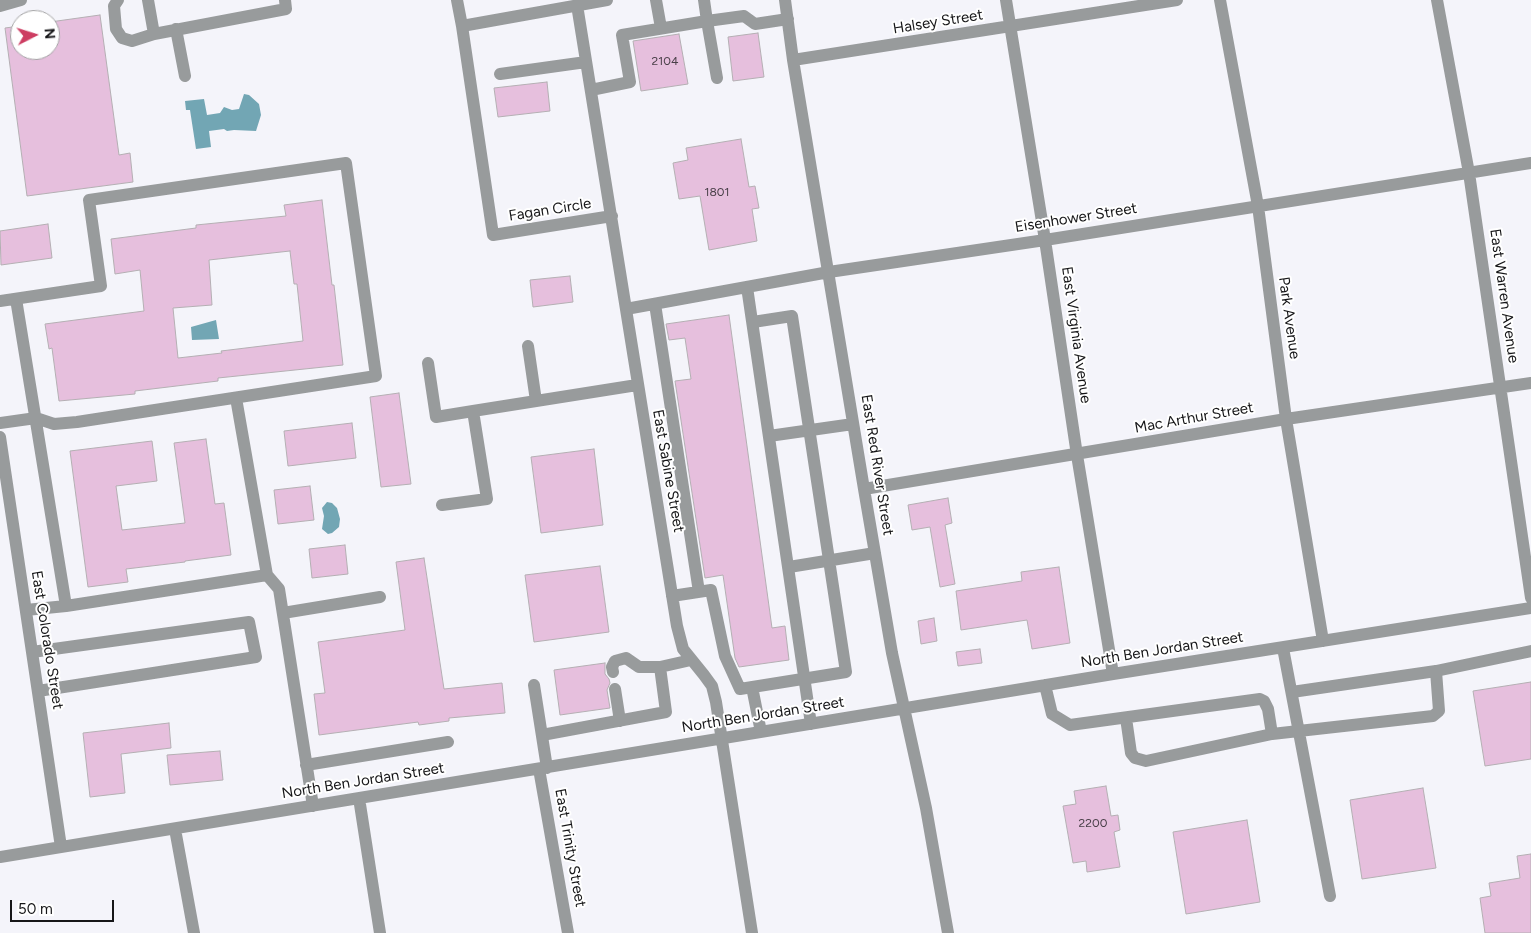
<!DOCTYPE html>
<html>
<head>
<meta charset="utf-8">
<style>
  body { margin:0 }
  #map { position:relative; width:1531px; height:933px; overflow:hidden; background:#f4f4fa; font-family:Figtree,sans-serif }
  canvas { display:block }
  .north { position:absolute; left:10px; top:10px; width:50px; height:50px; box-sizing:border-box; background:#fff; border:1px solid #a2a2a3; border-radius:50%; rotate:85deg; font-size:14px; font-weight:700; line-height:20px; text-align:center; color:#161618 }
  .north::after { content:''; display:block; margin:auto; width:18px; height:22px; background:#cd3d62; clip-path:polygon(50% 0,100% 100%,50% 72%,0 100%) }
  .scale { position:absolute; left:10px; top:900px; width:104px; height:22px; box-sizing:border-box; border:2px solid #161618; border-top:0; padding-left:6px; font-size:15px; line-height:18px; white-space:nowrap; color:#161618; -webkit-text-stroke:4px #fff; paint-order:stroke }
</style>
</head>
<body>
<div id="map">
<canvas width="1531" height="933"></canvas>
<div class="north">N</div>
<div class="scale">50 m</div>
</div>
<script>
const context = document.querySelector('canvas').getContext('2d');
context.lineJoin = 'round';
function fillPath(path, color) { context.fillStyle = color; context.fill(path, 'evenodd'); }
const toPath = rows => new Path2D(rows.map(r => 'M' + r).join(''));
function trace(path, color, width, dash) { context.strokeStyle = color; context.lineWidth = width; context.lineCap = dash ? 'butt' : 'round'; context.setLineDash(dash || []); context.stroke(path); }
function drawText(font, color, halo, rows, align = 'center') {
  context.font = font + ' Figtree,sans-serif'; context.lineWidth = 4; context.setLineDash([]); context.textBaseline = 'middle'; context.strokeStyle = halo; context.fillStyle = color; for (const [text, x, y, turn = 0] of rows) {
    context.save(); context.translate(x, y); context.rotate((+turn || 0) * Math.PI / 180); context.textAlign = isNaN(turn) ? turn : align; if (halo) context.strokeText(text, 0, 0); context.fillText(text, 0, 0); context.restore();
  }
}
const water = toPath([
  [244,94,249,95,259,104,261,115,256,131,234,130,227,131,224,129,209,131,211,147,196,149,190,110,186,110,185,101,204,99,207,115,220,113,224,107,232,110,239,109],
  [216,320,219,339,192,340,191,327],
  [327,502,332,503,337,508,340,519,339,527,332,533,328,534,322,529,324,516,322,508]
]);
const building = toPath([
  [100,15,119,155,130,153,133,182,27,196,5,28,20,26,20,50,50,50,50,22,100,15],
  [758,33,764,77,733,81,728,37,758,33],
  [679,34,688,84,641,91,633,41,679,34],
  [547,82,550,111,498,117,494,88,547,82],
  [741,139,749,187,755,186,759,208,752,209,757,241,709,250,700,196,679,199,673,163,688,160,686,148,741,139],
  [322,200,332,285,334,285,343,365,218,378,218,381,135,391,135,394,59,401,52,348,49,349,45,324,144,311,140,270,115,274,111,239,196,228,196,225,286,216,284,205,322,200],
  [290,251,294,284,297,284,303,341,221,351,222,353,178,358,173,308,212,305,209,260,290,251],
  [48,224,52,258,1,265,0,231,48,224],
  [570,276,573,302,533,307,530,280,570,276],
  [729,315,772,628,785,626,789,660,739,667,735,658,723,575,705,578,675,381,691,379,685,338,669,340,666,324,729,315],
  [399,393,411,484,381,487,370,397,399,393],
  [352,423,356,458,288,466,284,431,352,423],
  [206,439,215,504,224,503,231,555,185,561,185,562,126,569,128,582,88,587,70,451,152,441,157,481,116,486,122,530,185,523,174,443,206,439],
  [594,449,603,525,541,533,531,457,594,449],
  [310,486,314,520,278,524,274,490,310,486],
  [948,498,952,523,945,525,955,584,940,587,930,527,912,530,908,505,948,498],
  [345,545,348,574,312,578,309,549,345,545],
  [424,558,444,689,502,683,505,713,449,718,449,721,419,725,418,722,319,735,314,694,325,693,318,642,405,630,396,562,424,558],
  [600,566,609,632,534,642,525,575,600,566],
  [1059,567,1070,643,1032,649,1027,620,961,630,956,591,1022,581,1021,572,1059,567],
  [934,618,937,641,921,644,918,621,934,618],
  [980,649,982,663,958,666,956,652,980,649],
  [605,663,605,674,609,679,610,683,607,690,610,708,560,715,554,670,605,663],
  [1531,682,1531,759,1485,766,1473,691,1531,682],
  [169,723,171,748,121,754,125,793,90,797,83,733,169,723],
  [220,751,223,780,170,785,167,755,220,751],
  [1106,786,1111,816,1118,815,1120,830,1114,832,1120,867,1087,872,1086,861,1073,863,1063,806,1076,804,1074,791,1106,786],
  [1423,788,1436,868,1362,879,1350,800,1423,788],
  [1247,820,1260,902,1186,914,1173,832,1247,820],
  [1531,854,1531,933,1485,933,1480,898,1491,896,1489,883,1520,878,1517,856,1531,854]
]);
const minor = toPath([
  [118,0,114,6,116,29,122,38,132,41,154,34,148,0],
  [457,0,462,26,607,0],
  [656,0,661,28],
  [785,0,793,60,864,489,892,653,926,808,948,933],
  [1006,0,1045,240,1077,455,1113,674],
  [1220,0,1258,206,1286,419,1323,641],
  [1437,0,1469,173,1531,598],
  [577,5,677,626,683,649,704,675,712,686,716,702,752,933],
  [0,6,21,0],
  [462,26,493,235,612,216],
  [176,29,185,76],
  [154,34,286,9,285,0],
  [793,60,1177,0],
  [500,74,586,62],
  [717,78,707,21,744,16,755,24,788,19],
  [591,90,630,82,622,35,707,21,704,0],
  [747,287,811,724],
  [16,299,66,606,267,575,236,398],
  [0,301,101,286,89,200,346,163,376,376,77,422,54,424,36,418,0,423],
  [655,304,699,592],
  [626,309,829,272,1045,240,1531,163],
  [528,346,536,401],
  [428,363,436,417,473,411],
  [769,436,853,424],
  [0,437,61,847],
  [864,489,1286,419,1531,383],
  [442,505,487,499,473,411,637,385],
  [789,567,875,553],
  [267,575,279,589,313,806],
  [672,596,711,590,725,656,740,689,846,672,792,316,753,322],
  [26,610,66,606],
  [283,613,380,597],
  [1283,648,1330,896],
  [32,652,249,622,256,657,38,691],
  [613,672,612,667,615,661,626,658,639,667,660,667],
  [534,685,547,768],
  [1045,685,1052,714,1070,725,1260,699,1264,701,1268,709,1272,734],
  [752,687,761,732],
  [615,689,620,721],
  [1292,692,1436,671,1531,651],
  [1126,718,1131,753,1135,758,1146,761,1272,734,1433,716,1439,711,1436,671],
  [542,735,666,712,660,667,691,660],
  [306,765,448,742],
  [539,769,568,933],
  [359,798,380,933],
  [175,829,194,933],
  [0,857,1113,674,1531,608]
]);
const numberNames = [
  ["2104",665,61],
  ["1801",717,192],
  ["2200",1093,823]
];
const streetNames = [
  ["Halsey Street",938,22,-9],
  ["Fagan Circle",550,210,-9],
  ["Eisenhower Street",1076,218,-9],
  ["East Warren Avenue",1504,296,82],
  ["Park Avenue",1289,318,82],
  ["East Virginia Avenue",1076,335,82],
  ["Mac Arthur Street",1194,418,-10],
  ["East Red River Street",877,465,81],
  ["East Sabine Street",668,471,80],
  ["East Colorado Street",47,640,81],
  ["North Ben Jordan Street",1162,650,-9],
  ["North Ben Jordan Street",763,715,-9],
  ["North Ben Jordan Street",363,781,-9],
  ["East Trinity Street",570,848,80]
];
fillPath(water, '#72a6b4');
fillPath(building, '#e6bfdd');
trace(building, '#b4afb3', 1);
trace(minor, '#989b9c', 12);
drawText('12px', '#4a4049', null, numberNames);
drawText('15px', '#161618', '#fff', streetNames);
</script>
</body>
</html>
